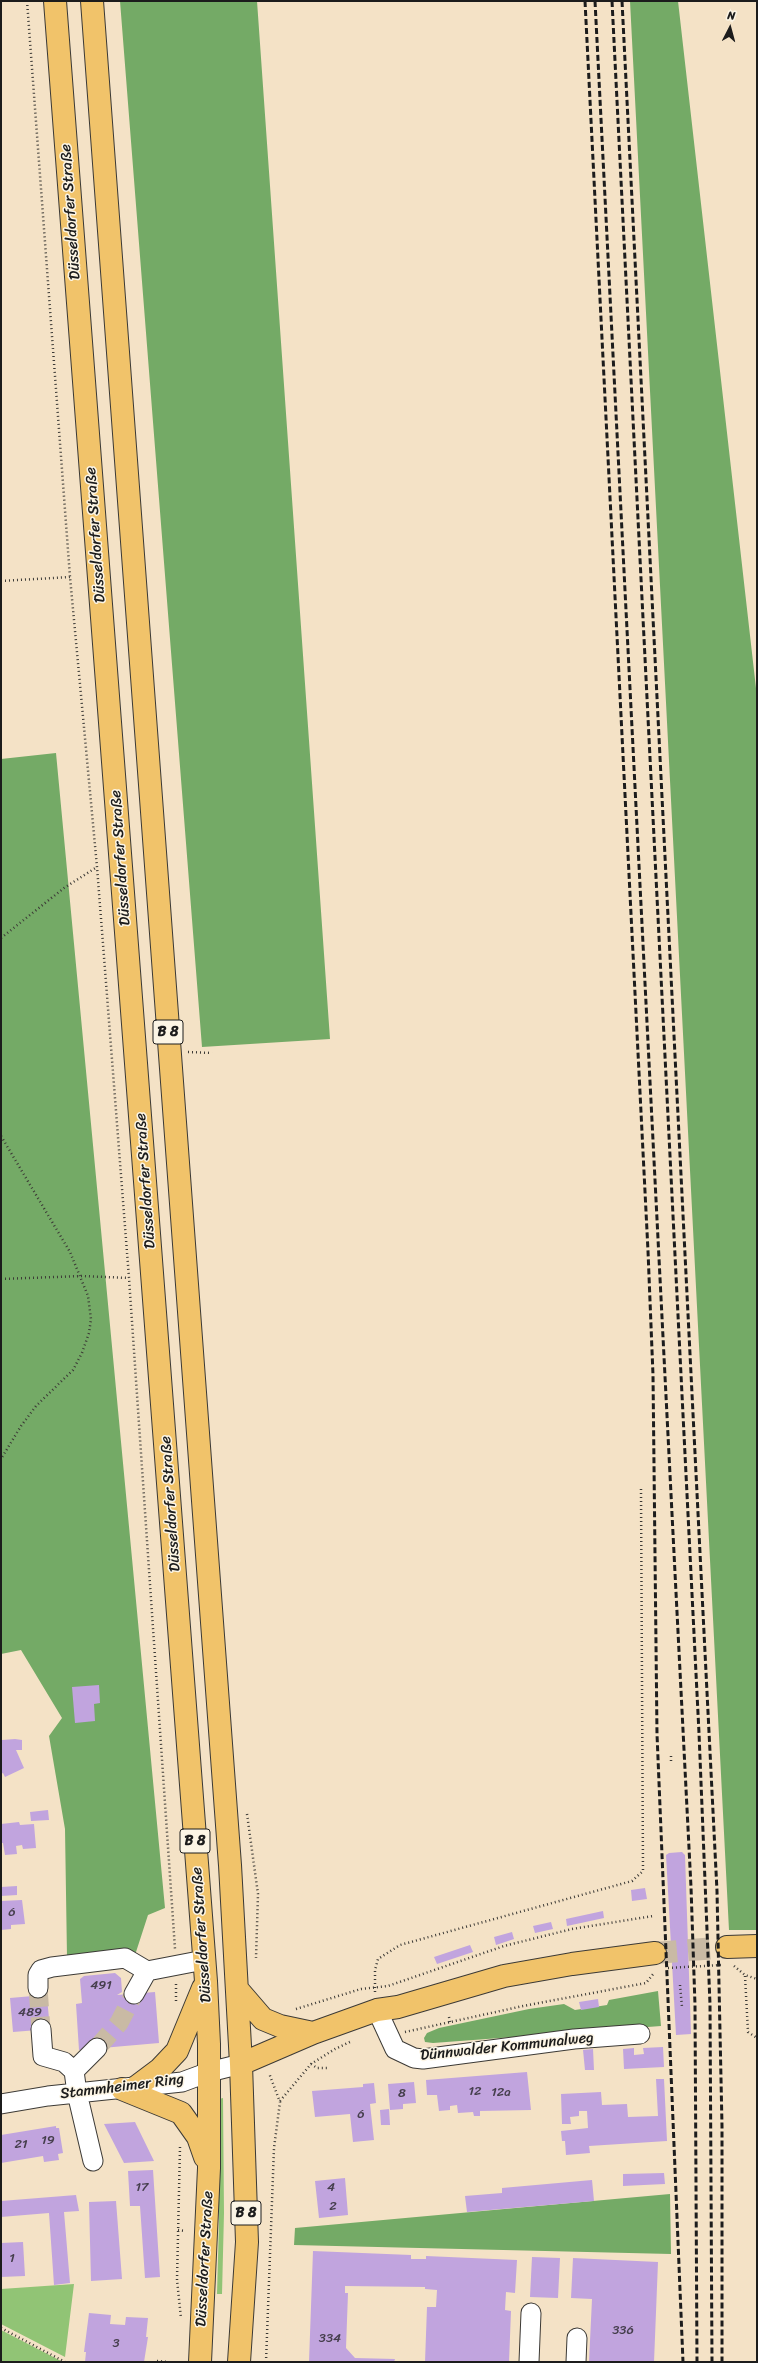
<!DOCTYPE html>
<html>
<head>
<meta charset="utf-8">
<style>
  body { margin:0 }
  #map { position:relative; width:758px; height:2363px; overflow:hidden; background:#f4e2c6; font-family:Sriracha,sans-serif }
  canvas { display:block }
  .frame { position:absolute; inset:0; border:2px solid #1c1c1c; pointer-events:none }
  .north { position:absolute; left:710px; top:8px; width:40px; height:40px; -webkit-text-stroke:3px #fcf5e5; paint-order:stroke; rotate:6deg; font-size:11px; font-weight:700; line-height:16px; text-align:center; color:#1c1c1c }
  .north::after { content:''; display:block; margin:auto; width:14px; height:18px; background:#1c1c1c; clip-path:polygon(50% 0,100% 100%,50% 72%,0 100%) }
</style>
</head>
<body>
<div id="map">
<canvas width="758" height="2363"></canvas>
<div class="frame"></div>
<div class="north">N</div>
</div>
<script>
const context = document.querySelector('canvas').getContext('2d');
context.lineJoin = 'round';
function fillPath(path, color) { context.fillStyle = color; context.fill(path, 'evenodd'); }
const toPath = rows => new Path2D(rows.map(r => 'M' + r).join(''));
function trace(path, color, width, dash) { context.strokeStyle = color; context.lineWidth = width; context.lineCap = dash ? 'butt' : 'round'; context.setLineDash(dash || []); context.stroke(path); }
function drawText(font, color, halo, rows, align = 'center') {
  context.font = font + ' Sriracha,sans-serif'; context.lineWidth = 3; context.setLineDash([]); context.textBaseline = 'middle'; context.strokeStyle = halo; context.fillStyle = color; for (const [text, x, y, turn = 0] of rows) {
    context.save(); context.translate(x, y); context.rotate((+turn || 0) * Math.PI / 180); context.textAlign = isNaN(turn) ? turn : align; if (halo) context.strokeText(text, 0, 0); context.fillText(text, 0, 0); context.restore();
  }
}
const green = toPath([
  [223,2098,224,2213,222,2294,217,2294,219,2222,219,2099],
  [74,2284,65,2357,1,2324,1,2289],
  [1,2330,63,2362,1,2362]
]);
const forest = toPath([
  [120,1,257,1,330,1039,202,1047],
  [630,1,678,1,757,697,757,1930,729,1930],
  [56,753,165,1908,148,1915,136,1952,67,1957,65,1829,49,1736,62,1718,21,1650,1,1654,1,759],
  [658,1991,661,2026,433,2043,425,2042,424,2038,427,2033,439,2028,529,2009,564,2004,575,2010,607,2005,609,2000],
  [670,2194,671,2254,294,2245,295,2228]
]);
const building = toPath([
  [99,1685,100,1703,94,1704,95,1721,75,1723,72,1687],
  [15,1739,22,1740,22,1750,16,1750,24,1768,5,1777,3,1773,1,1774,2,1740],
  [48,1810,49,1820,31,1821,30,1812],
  [19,1822,20,1825,34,1824,36,1848,23,1849,22,1845,16,1846,17,1854,5,1855,3,1843,1,1843,1,1824],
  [682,1852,685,1855,691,2034,676,2035,666,1855,669,1853],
  [17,1886,17,1895,1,1896,1,1887],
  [645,1888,647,1899,632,1901,631,1890],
  [22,1900,25,1924,11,1925,11,1929,1,1930,1,1901],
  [603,1911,604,1918,567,1926,566,1919],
  [551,1922,553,1929,535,1933,533,1926],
  [512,1932,514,1939,496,1945,494,1937],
  [470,1945,473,1952,437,1964,434,1957],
  [115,1973,121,1978,122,1992,117,1995,155,1992,159,2043,79,2050,76,2004,82,2003,80,1979,84,1976],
  [46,1987,50,2029,13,2032,10,1998,33,1996],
  [598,1999,599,2007,581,2010,579,2002],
  [663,2047,664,2067,624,2069,623,2049,634,2048,634,2055,644,2054,643,2048],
  [593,2049,594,2070,585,2070,583,2050],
  [527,2072,531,2110,480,2111,480,2116,474,2116,473,2112,458,2113,457,2105,450,2106,450,2110,439,2111,437,2095,427,2095,426,2080],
  [656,2079,664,2079,667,2141,589,2146,590,2153,566,2155,565,2141,562,2141,561,2131,588,2128,587,2111,579,2111,579,2116,570,2117,571,2124,562,2124,561,2094,601,2092,602,2105,627,2104,628,2117,658,2116],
  [414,2082,416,2103,403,2104,403,2109,390,2110,388,2084],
  [374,2083,376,2103,370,2104,374,2140,353,2142,350,2114,315,2117,312,2091,363,2087,363,2084],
  [389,2109,390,2125,381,2125,380,2110],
  [135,2122,154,2161,124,2163,104,2124],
  [56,2126,56,2128,59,2128,63,2153,58,2154,59,2160,44,2162,43,2156,1,2163,1,2135],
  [153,2170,160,2277,145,2278,140,2206,130,2206,128,2171],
  [664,2173,665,2184,623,2186,623,2174],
  [345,2178,348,2215,319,2218,315,2181],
  [592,2180,594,2201,467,2212,465,2196,502,2193,502,2188],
  [76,2195,79,2211,64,2212,70,2283,54,2285,49,2213,1,2217,1,2201],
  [116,2201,122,2279,91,2281,89,2202],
  [23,2242,25,2276,1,2277,1,2243],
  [313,2251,411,2255,411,2259,426,2259,426,2256,517,2260,515,2293,506,2292,505,2310,511,2311,509,2362,425,2362,427,2307,436,2307,437,2290,425,2289,425,2287,345,2286,345,2293,348,2293,346,2348,355,2358,395,2359,394,2362,309,2362],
  [532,2257,560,2258,558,2298,530,2297],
  [573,2258,658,2262,654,2362,589,2362,592,2299,571,2298],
  [89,2313,111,2315,110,2324,125,2325,126,2317,148,2318,146,2337,148,2337,144,2362,85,2362,86,2352,84,2352]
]);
const minorTunnel = toPath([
  [38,1988,41,2029],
  [97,2048,119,2023,134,1994]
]);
const majorTunnel = toPath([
  [655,1953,727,1947]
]);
const path = toPath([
  [27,1,70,577,97,867,129,1278,175,1949],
  [1,581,70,577],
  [1,938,64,888,97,867],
  [188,1052,212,1053],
  [1,1136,70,1252,88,1296,91,1319,89,1333,82,1353,73,1370,36,1406,21,1426,1,1459],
  [1,1279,82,1276,129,1278],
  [671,1756,671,1761],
  [247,1814,258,1894,256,1958],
  [734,1966,745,1975,757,1979],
  [668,1968,721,1965],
  [745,1976,748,2032,757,2038],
  [680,1985,682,2007],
  [375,1992,375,1970,378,1959,400,1945,632,1881,643,1871,641,1489],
  [176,2001,176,1984],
  [296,2009,361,1989,388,1986,504,1946,572,1929,653,1916],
  [449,2017,450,2022],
  [405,2032,523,2006,646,1983,654,1973],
  [311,2064,317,2068,329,2068],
  [280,2101,311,2064,335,2049,352,2041],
  [180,2147,177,2280,181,2318],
  [178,2230,185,2231],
  [1,2328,65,2362],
  [157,2361,168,2362],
  [266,2362,274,2148,280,2102,269,2073]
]);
const minor = toPath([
  [38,1988,38,1975,41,1970,52,1967,125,1958,147,1971],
  [134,1994,147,1971,204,1960],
  [377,2010,395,2049,414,2058,423,2059,574,2039,640,2034],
  [41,2029,43,2056,64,2062,74,2071],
  [1,2104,48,2096,182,2082,209,2072,241,2064],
  [93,2161,77,2093,74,2071,97,2048],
  [529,2362,531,2313],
  [576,2362,577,2338]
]);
const major = toPath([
  [55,1,206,1981,209,2044,209,2168,200,2362],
  [92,1,230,1865,241,2064,247,2242,239,2362],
  [727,1947,757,1946],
  [238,1990,263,2019,280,2026,313,2033],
  [241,2064,313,2033,377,2010,398,2007,504,1976,572,1964,655,1953],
  [136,2087,160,2069,177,2051,203,1988],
  [122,2089,181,2113,198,2137,205,2157]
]);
const rail = toPath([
  [585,1,648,1251,653,1375,657,1734,683,2362],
  [595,1,691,1887,695,2005,697,2362],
  [612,1,699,1733,710,2004,712,2362],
  [622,1,717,1891,722,2126,722,2362]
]);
const numberNames = [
  ["6",12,1913],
  ["491",101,1986],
  ["489",30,2013],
  ["12",475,2092],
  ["12a",501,2093],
  ["8",402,2094],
  ["6",361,2115],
  ["19",48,2141],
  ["21",21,2145],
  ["17",142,2188],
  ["4",331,2188],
  ["2",333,2207],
  ["1",12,2259],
  ["336",623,2331],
  ["334",330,2339],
  ["3",116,2344]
];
const shields = [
  [168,1032,30],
  [195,1841,30],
  [246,2213,30]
];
const shieldNames = [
  ["B 8",168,1032],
  ["B 8",195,1841],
  ["B 8",246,2213]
];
const streetNames = [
  ["Düsseldorfer Straße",71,212,-94],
  ["Düsseldorfer Straße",96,535,-94],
  ["Düsseldorfer Straße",121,858,-94],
  ["Düsseldorfer Straße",146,1181,-94],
  ["Düsseldorfer Straße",171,1504,-94],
  ["Düsseldorfer Straße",202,1935,-94],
  ["Dünnwalder Kommunalweg",507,2047,-6],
  ["Stammheimer Ring",122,2087,-7],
  ["Düsseldorfer Straße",205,2259,-87]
];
fillPath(green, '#91c475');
fillPath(forest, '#74aa66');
fillPath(building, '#c1a4de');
trace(minorTunnel, '#c9baa4', 19, [19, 10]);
trace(majorTunnel, '#c9baa4', 22, [22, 11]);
trace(minor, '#3c3a36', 21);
trace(major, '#3c3a36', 24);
trace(path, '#3c3a36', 2.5, [1, 3]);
trace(minor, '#fff', 19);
trace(major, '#f1c36a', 22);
trace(rail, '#1c1c1c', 3, [6, 3]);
drawText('13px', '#453e4c', null, numberNames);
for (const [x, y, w] of shields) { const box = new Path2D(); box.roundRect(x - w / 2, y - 12, w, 24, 3); context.fillStyle = '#fcf5e5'; context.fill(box); trace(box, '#1c1c1c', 1); }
drawText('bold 14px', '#1c1c1c', null, shieldNames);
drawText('15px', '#1c1c1c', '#fcf5e5', streetNames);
</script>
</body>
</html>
